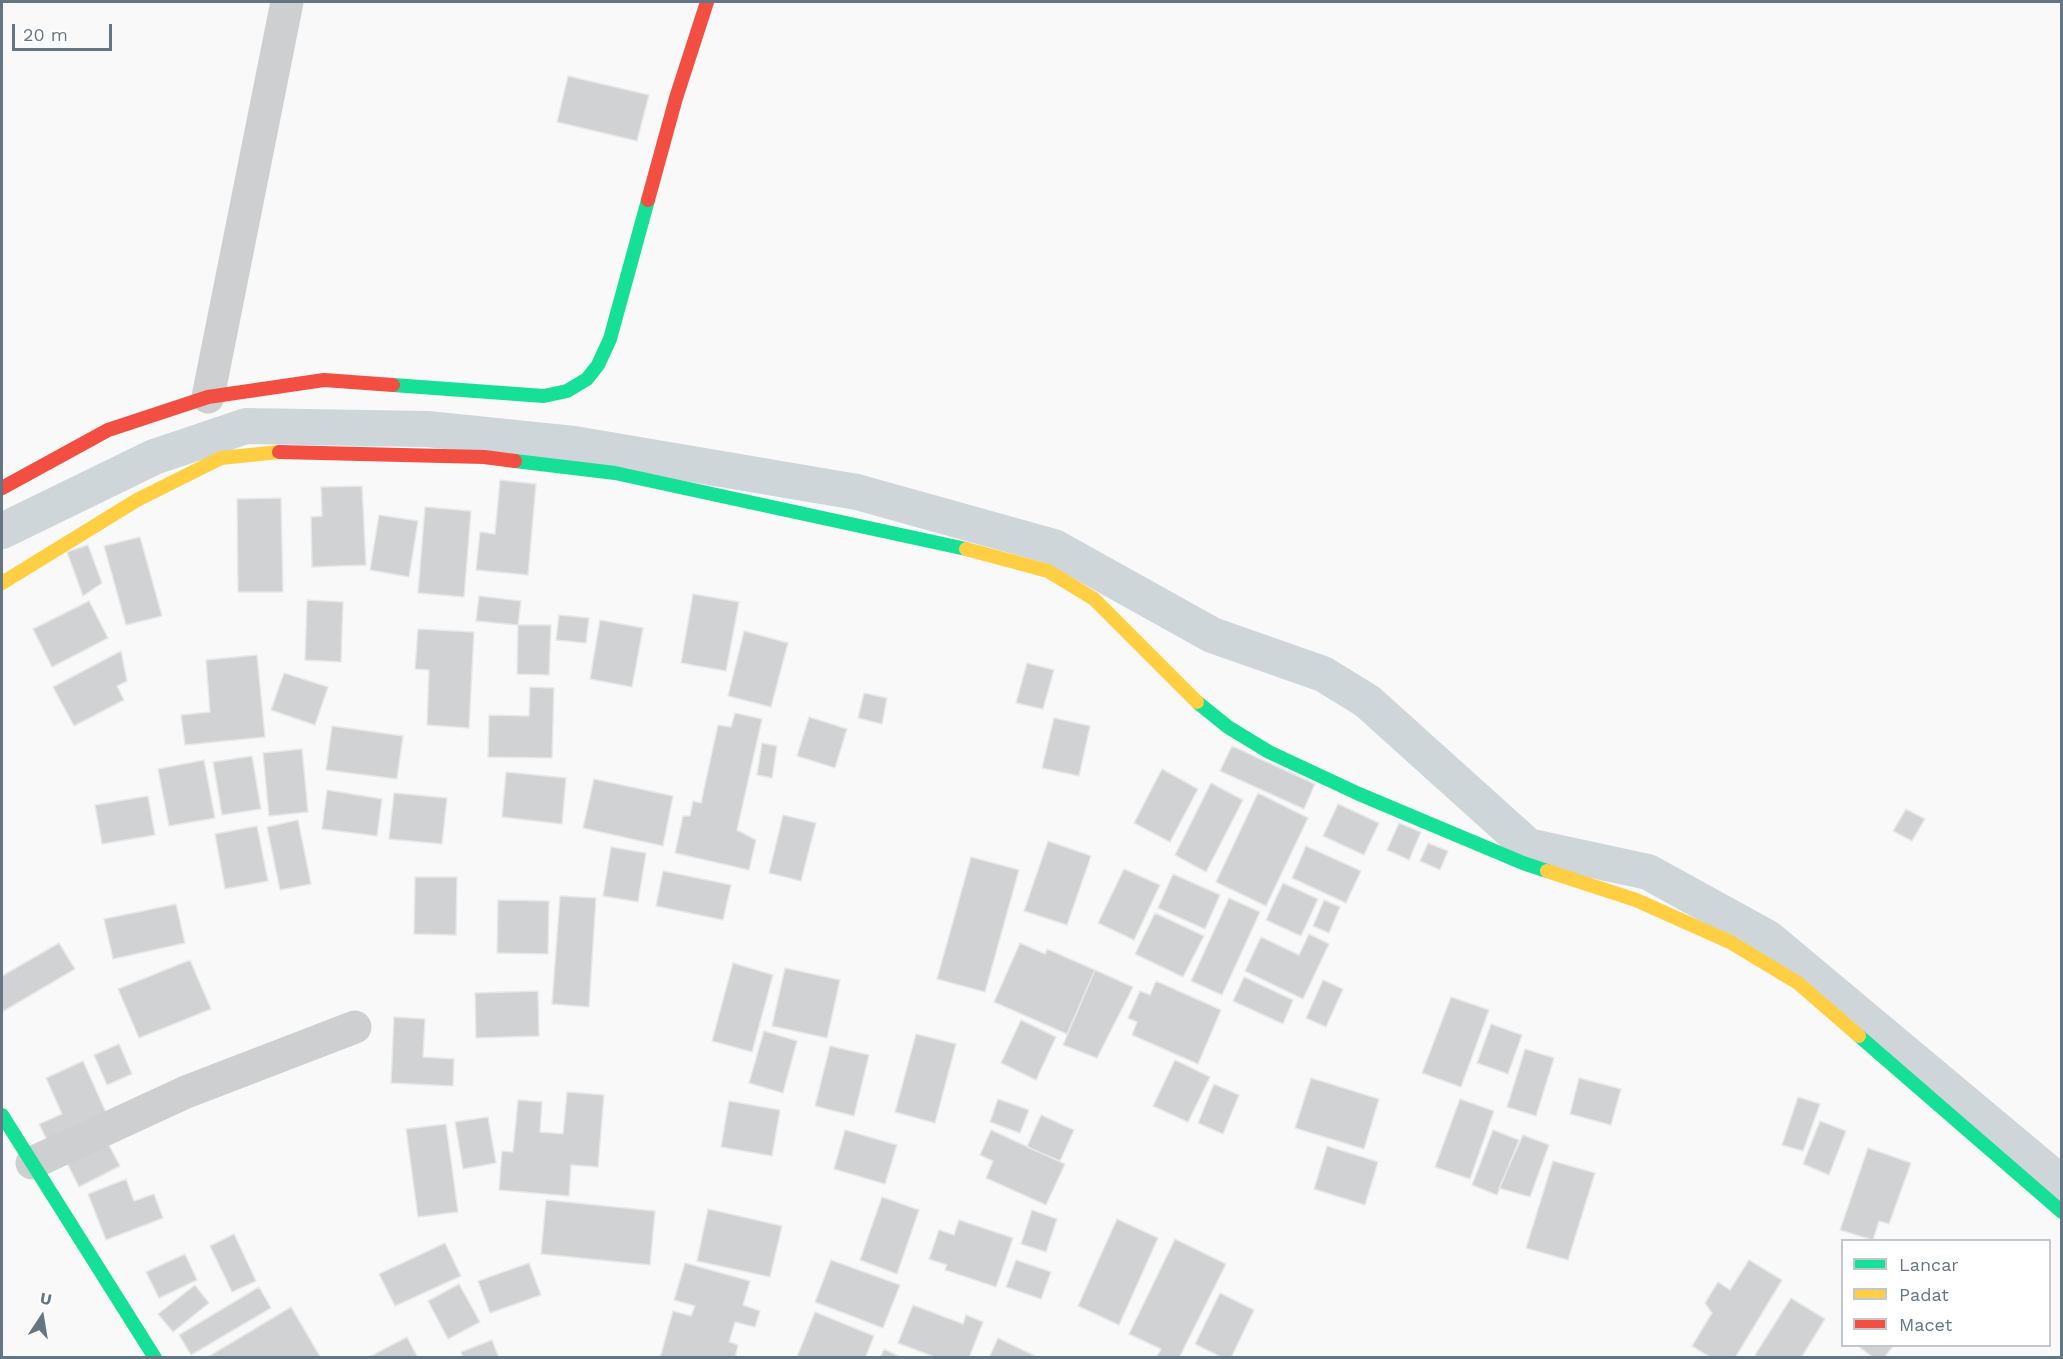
<!DOCTYPE html>
<html>
<head>
<meta charset="utf-8">
<style>
  body { margin:0 }
  #map { position:relative; width:2063px; height:1359px; overflow:hidden; background:#f9f9f9; font-family:"Work Sans",sans-serif }
  canvas { display:block }
  .frame { position:absolute; inset:0; border:3px solid #657683; pointer-events:none }
  .legend { position:absolute; left:1841px; top:1239px; width:210px; height:108px; box-sizing:border-box; background:#fff; border:2px solid #c1c8cd; margin:0; padding:8px 10px; list-style:none; font-size:18px; color:#657683 }
  .legend li { display:flex; align-items:center; gap:12px; height:30px }
  .legend b { width:30px; border:2px solid #c1c8cd }
  .north { position:absolute; left:12px; top:1287px; width:60px; height:60px; -webkit-text-stroke:4px #fff; paint-order:stroke; rotate:12deg; font-size:16px; font-weight:700; line-height:24px; text-align:center; color:#657683 }
  .north::after { content:''; display:block; margin:auto; width:21px; height:27px; background:#657683; clip-path:polygon(50% 0,100% 100%,50% 72%,0 100%) }
  .scale { position:absolute; left:12px; top:24px; width:100px; height:27px; box-sizing:border-box; border:3px solid #657683; border-top:0; padding-left:8px; font-size:18px; line-height:21px; white-space:nowrap; color:#657683; -webkit-text-stroke:4px #fff; paint-order:stroke }
</style>
</head>
<body>
<div id="map">
<canvas width="2063" height="1359"></canvas>
<div class="frame"></div>
<ul class="legend">
<li><b style="height:8px;background:#16e098"></b>Lancar</li>
<li><b style="height:8px;background:#ffcf43"></b>Padat</li>
<li><b style="height:8px;background:#f24e42"></b>Macet</li>
</ul>
<div class="north">U</div>
<div class="scale">20 m</div>
</div>
<script>
const context = document.querySelector('canvas').getContext('2d');
context.lineJoin = 'round';
const toPath = rows => new Path2D(rows.map(r => 'M' + r).join(''));
function trace(path, color, width, dash) { context.strokeStyle = color; context.lineWidth = width; context.lineCap = dash ? 'butt' : 'round'; context.setLineDash(dash || []); context.stroke(path); }
function fillPath(path, color) { context.fillStyle = color; context.fill(path, 'evenodd'); }
const canal = toPath([
  [2,531,154,457,246,426,427,429,574,444,857,492,1054,547,1212,635,1323,674,1367,701,1528,846,1648,872,1768,938,2062,1184]
]);
const building = toPath([
  [568,76,649,95,637,141,557,122,568,76],
  [500,480,536,484,528,575,476,570,480,532,495,534,500,480],
  [362,486,366,565,312,567,311,517,322,516,321,487,362,486],
  [281,498,283,592,238,592,237,499,281,498],
  [425,507,471,511,464,597,418,593,425,507],
  [379,515,418,521,409,577,370,570,379,515],
  [140,537,162,616,126,625,104,546,140,537],
  [88,545,102,583,83,596,67,552,88,545],
  [693,594,739,602,726,671,681,663,693,594],
  [479,596,521,601,518,625,476,621,479,596],
  [307,600,343,602,341,662,305,660,307,600],
  [89,601,108,638,52,667,33,629,89,601],
  [559,615,589,618,586,643,556,640,559,615],
  [600,620,643,628,632,687,590,679,600,620],
  [518,625,551,625,549,675,517,674,518,625],
  [418,629,474,632,469,728,427,725,429,670,415,669,418,629],
  [744,631,788,643,771,707,728,696,744,631],
  [121,651,127,681,117,686,124,700,74,726,53,687,121,651],
  [257,655,265,737,185,745,181,715,210,712,206,660,257,655],
  [1027,663,1054,670,1043,709,1016,703,1027,663],
  [284,673,328,687,315,725,271,710,284,673],
  [530,687,554,688,552,758,488,757,489,715,529,716,530,687],
  [864,693,887,698,882,724,858,718,864,693],
  [735,713,762,719,737,830,756,840,749,870,675,853,683,816,690,816,693,801,701,803,718,725,731,727,735,713],
  [809,717,847,729,835,768,797,756,809,717],
  [1054,718,1090,726,1079,776,1042,768,1054,718],
  [332,726,403,736,397,779,326,770,332,726],
  [762,743,777,746,772,778,757,775,762,743],
  [1232,746,1315,784,1304,809,1220,771,1232,746],
  [302,749,308,812,269,816,263,753,302,749],
  [252,756,261,809,222,815,213,762,252,756],
  [204,760,215,818,169,826,158,769,204,760],
  [1162,769,1198,789,1170,842,1134,823,1162,769],
  [506,772,566,778,562,824,502,817,506,772],
  [594,779,673,796,663,846,583,828,594,779],
  [1211,783,1243,800,1206,872,1175,855,1211,783],
  [327,790,382,799,377,836,322,829,327,790],
  [394,793,447,798,442,844,389,839,394,793],
  [1258,793,1308,818,1266,906,1216,882,1258,793],
  [148,796,155,835,102,844,95,805,148,796],
  [1338,804,1379,823,1364,855,1323,836,1338,804],
  [1906,809,1925,819,1912,841,1893,831,1906,809],
  [783,815,816,823,801,881,769,873,783,815],
  [298,820,311,884,280,890,267,827,298,820],
  [1399,823,1421,832,1409,860,1387,850,1399,823],
  [257,826,268,881,225,889,215,834,257,826],
  [1048,841,1091,856,1067,925,1024,911,1048,841],
  [1428,843,1448,851,1440,870,1420,861,1428,843],
  [1306,846,1361,871,1346,903,1292,878,1306,846],
  [611,847,646,853,638,902,603,896,611,847],
  [971,857,1019,870,985,992,937,979,971,857],
  [1124,869,1160,885,1134,940,1098,923,1124,869],
  [663,871,731,885,723,920,656,906,663,871],
  [1173,874,1220,895,1205,929,1158,908,1173,874],
  [415,877,457,877,456,935,414,934,415,877],
  [1283,883,1318,899,1301,936,1266,920,1283,883],
  [560,896,596,898,589,1007,552,1004,560,896],
  [1229,898,1260,912,1222,995,1191,981,1229,898],
  [498,900,549,901,548,954,497,953,498,900],
  [1324,900,1340,907,1329,933,1313,926,1324,900],
  [176,904,185,943,113,959,104,919,176,904],
  [1155,913,1204,936,1183,977,1135,954,1155,913],
  [1309,934,1329,944,1303,999,1245,971,1261,937,1299,955,1309,934],
  [59,943,75,969,2,1012,2,976,59,943],
  [1020,943,1045,954,1047,949,1095,970,1067,1034,994,1002,1020,943],
  [190,960,211,1009,139,1038,118,989,190,960],
  [733,963,773,975,752,1052,712,1041,733,963],
  [785,968,840,980,827,1038,772,1026,785,968],
  [1095,970,1133,987,1097,1058,1063,1045,1095,970],
  [1244,977,1293,1000,1283,1024,1233,1001,1244,977],
  [1323,980,1343,989,1326,1027,1306,1018,1323,980],
  [1156,981,1221,1010,1198,1064,1132,1035,1137,1022,1128,1018,1140,991,1150,995,1156,981],
  [538,991,539,1036,476,1038,475,993,538,991],
  [1451,997,1489,1010,1461,1087,1422,1073,1451,997],
  [394,1017,425,1019,423,1057,454,1059,453,1086,391,1083,394,1017],
  [1021,1020,1056,1037,1036,1080,1001,1063,1021,1020],
  [1491,1024,1522,1035,1508,1074,1477,1063,1491,1024],
  [764,1031,797,1041,783,1093,749,1083,764,1031],
  [916,1034,956,1044,935,1123,895,1112,916,1034],
  [119,1044,132,1074,107,1085,94,1055,119,1044],
  [830,1046,869,1055,854,1116,815,1106,830,1046],
  [1525,1049,1554,1058,1536,1116,1507,1107,1525,1049],
  [1175,1060,1210,1077,1188,1122,1153,1106,1175,1060],
  [83,1061,108,1117,49,1144,39,1124,62,1114,46,1078,83,1061],
  [1311,1078,1379,1099,1364,1149,1295,1128,1311,1078],
  [1579,1078,1621,1089,1611,1125,1570,1114,1579,1078],
  [1214,1084,1239,1095,1223,1134,1198,1123,1214,1084],
  [567,1092,604,1095,598,1167,571,1165,569,1196,499,1190,502,1151,513,1152,518,1100,542,1102,540,1132,563,1134,567,1092],
  [1798,1097,1820,1104,1803,1151,1782,1145,1798,1097],
  [998,1099,1029,1110,1020,1133,990,1122,998,1099],
  [1460,1099,1494,1111,1470,1179,1435,1167,1460,1099],
  [729,1101,780,1110,772,1156,721,1147,729,1101],
  [1041,1115,1074,1130,1060,1161,1027,1147,1041,1115],
  [488,1117,496,1163,463,1169,455,1122,488,1117],
  [1820,1121,1846,1131,1829,1175,1803,1164,1820,1121],
  [446,1124,458,1212,418,1217,406,1129,446,1124],
  [845,1130,897,1145,885,1184,834,1169,845,1130],
  [991,1130,1065,1164,1046,1205,986,1178,993,1161,980,1155,991,1130],
  [1493,1130,1519,1140,1497,1195,1472,1185,1493,1130],
  [1523,1135,1549,1145,1530,1197,1499,1188,1523,1135],
  [106,1140,120,1166,79,1187,66,1161,106,1140],
  [1327,1146,1378,1162,1365,1205,1314,1189,1327,1146],
  [1868,1148,1911,1163,1889,1224,1879,1221,1873,1240,1840,1230,1868,1148],
  [1553,1161,1595,1173,1568,1260,1526,1248,1553,1161],
  [126,1179,134,1201,154,1194,163,1218,106,1240,88,1194,126,1179],
  [882,1197,919,1210,897,1274,860,1260,882,1197],
  [546,1200,655,1211,650,1265,541,1254,546,1200],
  [708,1209,782,1226,770,1277,697,1261,708,1209],
  [1032,1210,1057,1219,1046,1252,1021,1244,1032,1210],
  [1117,1219,1158,1238,1119,1325,1078,1306,1117,1219],
  [959,1220,1013,1238,996,1287,945,1270,947,1265,929,1259,939,1230,954,1235,959,1220],
  [234,1234,256,1281,232,1292,210,1246,234,1234],
  [1175,1239,1226,1264,1179,1358,1156,1358,1161,1349,1129,1334,1175,1239],
  [445,1243,461,1276,395,1306,379,1274,445,1243],
  [185,1254,197,1280,159,1298,146,1272,185,1254],
  [831,1260,900,1285,883,1328,815,1302,831,1260],
  [1016,1260,1051,1272,1041,1299,1006,1287,1016,1260],
  [1749,1260,1782,1280,1735,1358,1711,1358,1692,1346,1712,1313,1705,1303,1718,1282,1730,1290,1749,1260],
  [529,1263,541,1295,490,1313,478,1281,529,1263],
  [685,1263,750,1281,743,1305,760,1311,755,1327,735,1322,729,1342,738,1345,735,1358,660,1358,673,1311,691,1316,695,1306,674,1300,685,1263],
  [459,1284,480,1322,448,1339,428,1301,459,1284],
  [195,1285,209,1303,173,1332,158,1314,195,1285],
  [259,1287,271,1308,191,1355,179,1335,259,1287],
  [1220,1293,1254,1310,1231,1358,1223,1358,1195,1344,1220,1293],
  [1791,1298,1825,1319,1801,1358,1758,1358,1755,1355,1791,1298],
  [913,1305,963,1324,966,1315,983,1322,969,1358,937,1358,898,1343,913,1305],
  [291,1307,321,1358,206,1358,291,1307],
  [815,1312,874,1336,865,1358,797,1357,815,1312],
  [407,1337,418,1358,367,1358,407,1337],
  [998,1338,1035,1356,1034,1358,989,1358,998,1338],
  [492,1340,499,1358,463,1358,461,1352,492,1340],
  [1858,1346,1893,1346,1884,1358,1874,1358,1858,1346],
  [884,1349,902,1358,880,1358,884,1349]
]);
const street = toPath([
  [208,397,287,2],
  [32,1163,186,1092,355,1027]
]);
const fast = toPath([
  [393,385,544,396,567,391,587,379,598,365,610,339,648,200],
  [515,461,615,473,966,549],
  [1197,702,1228,727,1269,752,1359,794,1523,863,1547,871],
  [1859,1036,2062,1212],
  [2,1115,155,1358]
]);
const slow = toPath([
  [966,549,1048,571,1094,599,1197,702],
  [2,583,137,500,221,458,279,452],
  [1547,871,1636,900,1730,942,1798,983,1859,1036]
]);
const jam = toPath([
  [648,200,676,98,707,2],
  [279,452,484,457,515,461],
  [2,488,108,430,208,397,324,380,393,385]
]);
trace(canal, '#ced6d9', 36);
fillPath(building, '#d0d2d3');
trace(building, '#e8e8e8', 1.5);
trace(street, '#cecfd0', 33);
trace(fast, '#16e098', 14);
trace(slow, '#ffcf43', 14);
trace(jam, '#f24e42', 14);
</script>
</body>
</html>
